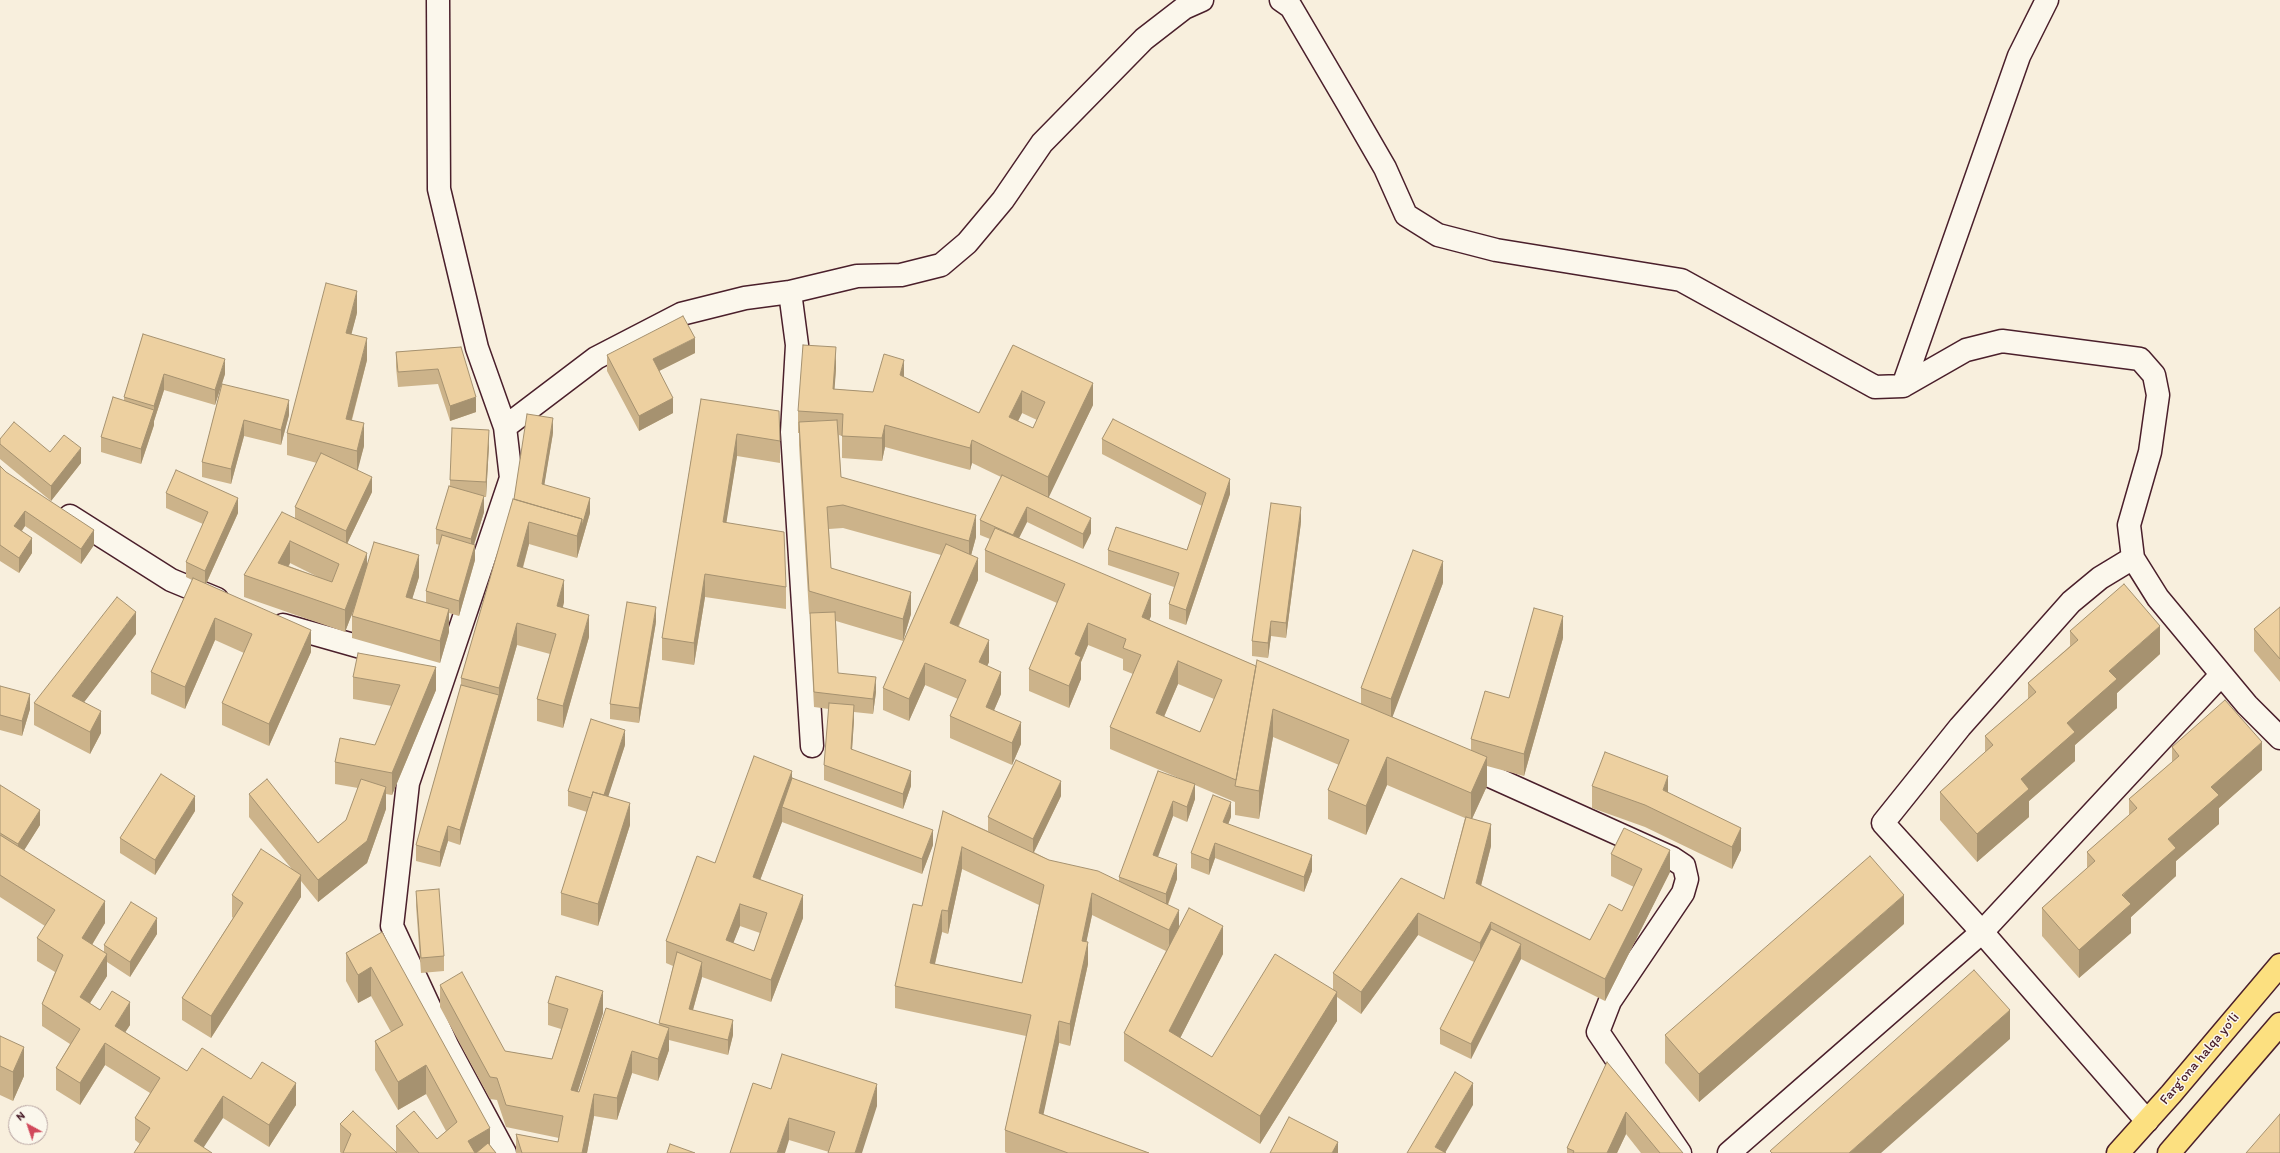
<!DOCTYPE html>
<html>
<head>
<meta charset="utf-8">
<style>
  body { margin:0 }
  #map { position:relative; width:2280px; height:1153px; overflow:hidden; background:#f8efdd; font-family:Itim,sans-serif }
  canvas { display:block }
  .north { position:absolute; left:8px; top:1105px; width:40px; height:40px; box-sizing:border-box; background:#fbf7ec; border:1px solid #b4a19f; border-radius:50%; rotate:320deg; font-size:11px; font-weight:700; line-height:16px; text-align:center; color:#4a1f2b }
  .north::after { content:''; display:block; margin:auto; width:14px; height:18px; background:#d1495b; clip-path:polygon(50% 0,100% 100%,50% 72%,0 100%) }
</style>
</head>
<body>
<div id="map">
<canvas width="2280" height="1153"></canvas>
<div class="north">N</div>
</div>
<script>
const context = document.querySelector('canvas').getContext('2d');
context.lineJoin = 'round';
const toPath = rows => new Path2D(rows.map(r => 'M' + r).join(''));
function trace(path, color, width, dash) { context.strokeStyle = color; context.lineWidth = width; context.lineCap = dash ? 'butt' : 'round'; context.setLineDash(dash || []); context.stroke(path); }
function fillPath(path, color) { context.fillStyle = color; context.fill(path, 'evenodd'); }
function drawText(font, color, halo, rows, align = 'center') {
  context.font = font + ' Itim,sans-serif'; context.lineWidth = 3; context.setLineDash([]); context.textBaseline = 'middle'; context.strokeStyle = halo; context.fillStyle = color; for (const [text, x, y, turn = 0] of rows) {
    context.save(); context.translate(x, y); context.rotate((+turn || 0) * Math.PI / 180); context.textAlign = isNaN(turn) ? turn : align; if (halo) context.strokeText(text, 0, 0); context.fillText(text, 0, 0); context.restore();
  }
}
const minor = toPath([
  [438,0,439,189,477,348,505,427,511,478,408,783,392,926,448,1047,505,1153],
  [1281,0,1291,7,1348,104,1385,168,1406,215,1438,235,1496,250,1681,280,1875,387,1903,386,1966,350,2002,341,2140,359,2154,375,2158,395,2150,452,2129,525,2133,558,2158,598,2247,705,2280,738],
  [790,292,797,345,792,432,812,746],
  [1903,386,2019,56,2047,0],
  [505,427,596,358,681,314,745,298,790,292,857,276,901,275,941,265,967,243,1003,200,1042,143,1144,39,1184,8,1202,0],
  [70,516,171,580,217,599],
  [2133,558,2100,578,2071,602,1960,727,1883,823,1982,932,2221,675],
  [283,625,445,671],
  [1459,762,1672,858,1684,866,1687,879,1683,893,1610,1001,1598,1032,1680,1153],
  [1729,1153,1982,932,2147,1121]
]);
const highway = toPath([
  [2118,1153,2171,1094,2280,965],
  [2169,1153,2280,1024]
]);
const wall = toPath([
  [357,313,351,334,367,360,352,420,364,446,357,470,372,492,347,544,367,566,419,577,412,599,426,603,426,591,440,545,436,544,436,529,450,487,450,480,489,445,486,497,484,497,484,512,474,545,475,560,459,616,449,613,449,632,440,663,352,638,352,616,355,606,345,632,244,597,244,575,295,519,295,507,317,463,287,455,287,433],
  [290,563,318,577,289,566],
  [143,334,225,374,215,405,164,390,154,421,154,425,141,464,101,452,101,437,124,401,124,397],
  [1013,345,1093,405,1048,497,1091,533,1083,549,1027,522,1019,538,1151,616,1149,620,1256,666,1361,704,1361,688,1443,583,1392,717,1471,751,1471,739,1563,638,1524,776,1487,766,1487,786,1472,819,1491,846,1481,886,1590,940,1622,911,1634,887,1611,876,1611,854,1670,872,1605,1001,1521,959,1471,1059,1440,1044,1440,1029,1474,962,1418,935,1361,1014,1337,997,1337,1021,1260,1144,1124,1061,1124,1033,1166,951,1092,915,1086,942,1088,964,1070,1046,1059,1043,1043,1114,1149,1153,1007,1153,1005,1152,1005,1130,1026,1036,895,1008,895,986,922,906,943,811,988,831,988,817,1061,796,1034,852,1049,860,1119,881,1119,877,1186,781,1110,749,1110,727,1133,674,1123,670,1123,659,1088,645,1081,662,1081,679,1069,708,1029,691,1029,669,1057,603,985,572,985,550,990,539,980,535,980,520,1001,477,972,463,970,470,885,447,882,461,842,458,842,436,839,435,841,477,976,537,971,555,978,580,959,626,989,662,987,666,1001,694,994,710,1021,744,1012,765,950,738,950,716,958,699,925,685,909,721,883,710,883,688,941,555,843,528,829,529,831,568,911,614,903,641,836,621,838,673,876,692,873,714,854,712,854,720,852,750,911,786,903,809,824,780,824,765,829,709,814,707,810,628,810,614,809,613,799,445,799,433,798,433,798,411,836,369,834,389,873,392,904,378,979,413],
  [1022,413,1037,420,1033,428,1018,421],
  [1178,684,1214,699,1200,732,1164,717],
  [1273,737,1339,765,1328,790,1328,819,1366,835,1387,785,1465,818,1444,899,1401,878,1333,973,1333,990,1212,1057,1180,1038,1223,954,1179,927,1168,905,1177,879,1158,857,1173,816,1187,822,1195,799,1195,785,1235,802,1235,815,1259,819],
  [962,869,1039,905,1022,983,935,964,942,932,948,934],
  [461,347,476,412,450,421,438,384,398,387,396,367,396,352],
  [695,353,659,371,673,413,639,431,607,371,607,355],
  [222,384,289,415,281,445,244,436,231,484,202,477,202,462],
  [701,399,780,441,780,463,737,456,726,522,786,587,786,609,705,597,694,665,662,660,662,638],
  [553,433,544,485,590,513,577,558,529,544,523,568,564,602,563,607,589,637,563,728,537,721,537,699,550,654,517,645,460,845,448,841,440,867,416,861,416,845,461,685,461,678,514,499],
  [0,439,81,463,51,501,0,459],
  [1102,439,1230,494,1186,625,1169,619,1169,604,1174,587,1108,565,1108,550,1187,550,1202,506,1102,454],
  [0,466,6,472,94,545,81,564,25,526,22,531,32,553,19,573,0,561],
  [166,493,238,513,206,584,311,652,269,746,222,725,222,703,244,653,215,640,185,709,151,694,151,672,192,580,186,577,186,562,203,524,166,508],
  [1301,522,1286,638,1271,636,1268,658,1252,656,1252,641],
  [2280,607,2280,682,2254,651,2254,629],
  [656,622,639,723,610,719,610,704],
  [2070,631,2160,654,2117,693,2117,708,2075,745,2075,761,2029,801,2029,817,1977,862,1940,820,1940,792,1985,752,1985,736,2028,699,2028,683,2070,646],
  [136,634,84,702,101,733,90,754,34,725,34,703],
  [353,677,436,690,392,795,386,794,386,809,367,863,318,902,301,881,301,897,211,1038,182,1020,182,998,233,918,232,917,232,895,291,868,249,817,249,794,318,843,346,820,358,788,335,784,335,762,375,745,392,706,353,699],
  [0,686,30,709,22,736,0,730],
  [625,745,608,796,630,825,598,926,561,915,561,893,587,812,568,806,568,791],
  [2172,747,2262,770,2219,808,2219,824,2176,861,2176,876,2131,917,2131,933,2079,978,2042,936,2042,908,2087,868,2087,852,2129,815,2129,799,2172,762],
  [792,778,933,845,922,874,782,822,760,880,803,918,771,1002,702,977,693,1010,733,1035,728,1055,669,1040,669,1050,658,1081,632,1073,617,1120,594,1116,587,1153,516,1153,516,1134,558,1142,559,1138,506,1127,497,1100,490,1099,440,1007,440,985,505,1051,552,1059,561,1029,548,1025,548,1003,603,1013,578,1091,579,1092,659,1025,673,966,666,963,666,941,715,863],
  [740,926,760,933,754,951,733,943],
  [0,785,40,825,24,850,105,923,92,945,104,952,104,945,157,934,130,977,107,962,107,976,90,1003,100,1010,130,1025,125,1032,187,1071,251,1079,296,1105,269,1147,223,1118,140,1144,135,1140,135,1118,150,1093,105,1065,80,1105,56,1090,56,1068,70,1044,42,1026,42,1004,55,972,37,961,37,938,45,926,0,897],
  [1592,786,1668,792,1741,850,1732,869,1645,827,1592,808],
  [195,811,155,875,120,853,120,838],
  [1231,817,1228,824,1312,871,1304,892,1215,858,1209,875,1191,868,1191,853],
  [416,891,444,956,444,971,421,973,416,906],
  [1904,924,1699,1102,1665,1063,1665,1035],
  [382,932,490,1145,496,1153,341,1153,340,1152,340,1124,396,1152,396,1126,437,1139,446,1131,426,1094,398,1110,375,1070,375,1041,391,1032,371,996,358,1003,346,981,346,953],
  [0,1036,24,1076,13,1101,0,1095],
  [1607,1062,1683,1153,1641,1153,1626,1134,1617,1153,1567,1153,1567,1148],
  [771,1089,877,1106,829,1152,789,1140]
]);
const shadedWall = toPath([
  [357,291,357,313,346,355,346,333],
  [367,338,367,360,346,441,346,419],
  [695,338,695,353,653,374,653,359],
  [836,347,836,369,833,411,833,389],
  [225,359,225,374,215,405,215,390],
  [904,360,904,382,900,375],
  [164,374,164,390,154,421,154,406],
  [1093,383,1093,405,1048,499,1048,477],
  [1022,391,1022,413,1009,439,1009,417],
  [476,397,476,412,450,421,450,406],
  [673,398,673,413,639,431,639,416],
  [289,400,289,415,281,445,281,430],
  [154,410,154,425,141,464,141,449],
  [553,418,553,433,542,499,542,484],
  [244,420,244,436,231,484,231,469],
  [364,423,364,446,357,473,357,451],
  [885,425,885,447,882,461,882,438],
  [489,430,489,445,486,497,486,482],
  [737,434,737,456,723,544,723,522],
  [972,440,972,463,970,470,970,448],
  [81,448,81,463,51,501,51,486],
  [372,477,372,492,346,546,346,531],
  [1230,479,1230,494,1186,625,1186,610],
  [484,496,484,512,471,554,471,539],
  [238,498,238,513,205,586,205,571],
  [590,498,590,513,577,558,577,536,582,519],
  [1027,507,1027,522,1013,550,1013,535],
  [1301,507,1301,522,1286,638,1286,623],
  [25,511,25,526,14,541,14,526],
  [976,515,976,537,969,563,969,541],
  [1091,518,1091,533,1083,549,1083,534],
  [529,522,529,544,517,588,517,566],
  [94,530,94,545,81,564,81,549],
  [32,538,32,553,19,573,19,558],
  [290,541,290,563,278,585,278,563],
  [475,545,475,560,459,616,459,601],
  [367,553,367,575,345,632,345,610],
  [419,555,419,577,406,619,406,597],
  [978,558,978,580,950,645,950,623],
  [1443,561,1443,583,1391,721,1391,699],
  [705,574,705,597,694,665,694,643],
  [564,580,564,602,557,628,557,606],
  [911,592,911,614,903,641,903,619],
  [1151,594,1151,616,1142,639,1142,617],
  [656,607,656,622,639,723,639,708],
  [449,609,449,632,440,663,440,641],
  [136,612,136,634,72,718,72,696],
  [589,615,589,637,563,728,563,706],
  [1563,616,1563,638,1524,776,1524,754],
  [215,618,215,640,185,709,185,687],
  [1271,621,1271,636,1268,658,1268,643],
  [517,623,517,645,460,845,460,830,499,695,499,688],
  [1088,623,1088,645,1081,662,1081,679,1069,708,1069,686,1075,654],
  [2160,626,2160,654,2117,693,2117,708,2075,745,2075,761,2029,801,2029,817,1977,862,1977,834,2109,671],
  [311,630,311,652,269,746,269,724],
  [989,640,989,662,979,684,979,662],
  [1178,661,1178,684,1156,735,1156,713],
  [925,663,925,685,909,721,909,699],
  [436,667,436,690,392,795,392,773],
  [1001,672,1001,694,986,729,986,707],
  [876,677,876,692,873,714,873,699],
  [30,694,30,709,22,736,22,721],
  [854,705,854,720,851,764,851,749],
  [1273,709,1273,737,1259,819,1259,791],
  [101,711,101,733,90,754,90,732],
  [1021,722,1021,744,1012,765,1012,743],
  [625,730,625,745,602,816,602,801],
  [2262,742,2262,770,2219,808,2219,824,2176,861,2176,876,2131,917,2131,933,2079,978,2079,950,2211,787],
  [1387,757,1387,785,1366,835,1366,806],
  [1487,757,1487,786,1471,821,1471,793],
  [792,771,792,793,782,807,782,822,753,899,753,877],
  [911,771,911,786,903,809,903,794],
  [1668,776,1668,798,1663,790],
  [1061,781,1061,796,1033,854,1033,839],
  [1195,784,1195,799,1187,822,1187,807],
  [386,787,386,809,367,863,318,902,318,880],
  [195,796,195,811,155,875,155,860],
  [1173,801,1173,816,1153,870,1153,855],
  [1231,802,1231,817,1223,837,1223,822],
  [630,803,630,825,598,926,598,904],
  [40,810,40,825,18,860,18,844],
  [1491,824,1491,846,1476,905,1476,883],
  [448,826,448,841,440,867,440,852],
  [1741,828,1741,850,1732,869,1732,847],
  [933,830,933,845,922,874,922,859],
  [1215,843,1215,858,1209,875,1209,860],
  [962,847,962,869,948,934,948,911],
  [1670,850,1670,872,1605,1001,1605,979],
  [1312,855,1312,871,1304,892,1304,877],
  [1177,864,1177,879,1166,909,1166,894],
  [301,875,301,897,211,1038,211,1016],
  [1092,893,1092,915,1082,963,1082,941],
  [803,895,803,918,771,1002,771,980],
  [1904,895,1904,924,1699,1102,1699,1074],
  [105,901,105,923,82,961,82,938],
  [740,904,740,926,726,962,726,940],
  [942,910,942,932,930,985,930,963],
  [1179,910,1179,932,1169,952,1169,930],
  [1418,913,1418,935,1361,1014,1361,992],
  [157,918,157,934,130,977,130,962],
  [1491,922,1491,944,1480,965,1480,943],
  [1223,926,1223,954,1169,1060,1169,1031],
  [1088,942,1088,964,1070,1046,1070,1024],
  [1521,944,1521,959,1471,1059,1471,1044],
  [107,954,107,976,80,1019,80,997],
  [702,962,702,977,689,1024,689,1009],
  [371,967,371,996,358,1003,358,975],
  [603,991,603,1013,571,1112,571,1090],
  [1337,992,1337,1021,1260,1144,1260,1116],
  [130,1002,130,1025,115,1048,115,1026],
  [2010,1010,2010,1039,1881,1153,1849,1153],
  [733,1020,733,1035,728,1055,728,1040],
  [1059,1021,1059,1043,1039,1135,1039,1113],
  [669,1028,669,1050,658,1081,658,1059],
  [105,1043,105,1065,80,1105,80,1083],
  [24,1047,24,1076,13,1101,13,1072],
  [632,1051,632,1073,617,1120,617,1098],
  [426,1065,426,1094,398,1110,398,1082],
  [296,1083,296,1105,269,1147,269,1125],
  [1473,1083,1473,1105,1445,1153,1435,1147],
  [877,1084,877,1106,862,1153,855,1153],
  [594,1094,594,1116,587,1153,582,1153],
  [223,1096,223,1118,200,1153,194,1141],
  [1626,1112,1626,1134,1617,1153,1607,1153],
  [789,1118,789,1140,785,1153,777,1153],
  [490,1128,490,1153,468,1153,468,1141],
  [1338,1142,1338,1153,1332,1153]
]);
const building = toPath([
  [326,283,357,291,346,333,367,338,346,419,364,423,357,451,287,433,326,283],
  [683,316,695,338,653,359,673,398,639,416,607,355,683,316],
  [143,334,225,359,215,390,164,374,154,406,124,397,143,334],
  [803,345,836,347,833,389,873,392,884,354,904,360,900,375,979,413,1013,345,1093,383,1048,477,972,440,970,448,885,425,882,438,842,436,843,414,798,411,803,345],
  [1022,391,1045,402,1033,428,1009,417,1022,391],
  [461,347,476,397,450,406,438,369,398,372,396,352,461,347],
  [222,384,289,400,281,430,244,420,231,469,202,462,222,384],
  [113,397,154,410,141,449,101,437,113,397],
  [701,399,779,411,780,441,737,434,723,522,784,532,786,587,705,574,694,643,662,638,701,399],
  [527,414,553,418,542,484,590,498,582,526,582,519,514,499,527,414],
  [1113,419,1230,479,1186,610,1169,604,1179,573,1108,550,1116,527,1187,550,1206,493,1102,439,1113,419],
  [837,420,841,477,976,515,969,541,843,505,827,507,831,568,911,592,903,619,809,591,799,422,837,420],
  [14,422,50,452,64,435,81,448,51,486,0,444,0,439,14,422],
  [452,428,489,430,486,482,450,480,452,428],
  [321,453,372,477,346,531,295,507,321,453],
  [0,466,6,472,94,530,81,549,25,511,14,526,32,538,19,558,0,545,0,466],
  [176,470,238,498,205,571,186,562,208,512,166,493,176,470],
  [1002,475,1091,518,1083,534,1027,507,1013,535,980,520,1002,475],
  [449,486,484,496,471,539,436,529,449,486],
  [513,499,582,519,577,536,529,522,517,566,564,580,557,606,589,615,563,706,537,699,556,634,517,623,499,688,461,678,513,499],
  [1271,503,1301,507,1286,623,1271,621,1268,643,1252,641,1271,503],
  [282,512,367,553,345,610,244,575,282,512],
  [290,541,339,564,332,582,278,563,290,541],
  [995,528,1151,594,1142,617,1256,666,1236,780,1110,727,1141,655,1123,648,1126,639,1088,623,1075,654,1081,657,1069,686,1029,669,1065,584,985,550,995,528],
  [1178,661,1222,680,1200,732,1156,713,1178,661],
  [442,535,475,545,459,601,426,591,442,535],
  [374,542,419,555,406,597,449,609,440,641,352,616,374,542],
  [946,544,978,558,950,623,989,640,979,662,1001,672,986,707,1021,722,1012,743,950,716,966,680,925,663,909,699,883,688,946,544],
  [1413,550,1443,561,1391,699,1361,688,1413,550],
  [193,578,311,630,269,724,222,703,252,634,215,618,185,687,151,672,193,578],
  [2124,584,2160,626,2109,671,2117,679,2067,723,2075,732,2021,779,2029,789,1977,834,1940,792,1993,745,1985,736,2036,692,2028,683,2078,640,2070,631,2124,584],
  [117,597,136,612,72,696,101,711,90,732,34,703,117,597],
  [627,602,656,607,639,708,610,704,627,602],
  [2280,607,2280,659,2254,629,2280,607],
  [1534,608,1563,616,1524,754,1471,739,1485,691,1509,698,1534,608],
  [835,612,838,673,876,677,873,699,814,692,810,613,835,612],
  [358,653,436,667,392,773,335,762,340,738,375,745,400,685,353,677,358,653],
  [1257,660,1487,757,1471,793,1387,757,1366,806,1328,790,1349,740,1273,709,1259,791,1235,786,1257,660],
  [461,685,499,695,460,830,448,826,440,852,416,845,461,685],
  [0,686,30,694,22,721,0,715,0,686],
  [2225,700,2262,742,2211,787,2219,795,2168,839,2176,848,2122,895,2131,904,2079,950,2042,908,2095,861,2087,852,2137,808,2129,799,2179,756,2172,747,2225,700],
  [829,703,854,705,851,749,911,771,903,794,824,765,829,703],
  [591,719,625,730,604,795,593,792,591,798,568,791,591,719],
  [1605,752,1668,776,1663,790,1741,828,1732,847,1645,805,1592,786,1605,752],
  [754,756,792,771,753,877,803,895,771,980,666,941,697,856,715,863,754,756],
  [740,904,767,913,754,951,726,940,740,904],
  [1016,760,1061,781,1033,839,988,817,1016,760],
  [1158,771,1195,784,1187,807,1173,801,1153,855,1177,864,1166,894,1119,877,1158,771],
  [161,774,195,796,155,860,120,838,161,774],
  [792,778,933,830,922,859,782,807,792,778],
  [267,779,318,843,346,820,361,779,386,787,367,841,318,880,249,794,267,779],
  [0,785,40,810,18,844,0,833,0,785],
  [593,792,630,803,598,904,561,893,593,792],
  [1213,795,1231,802,1223,822,1312,855,1304,877,1215,843,1209,860,1191,853,1213,795],
  [943,811,1049,860,1098,871,1179,910,1169,930,1092,893,1082,941,1088,942,1070,1024,1059,1021,1039,1113,1149,1153,1068,1153,1005,1130,1031,1015,895,986,913,904,922,906,943,811],
  [962,847,1044,885,1022,983,930,963,942,910,948,911,962,847],
  [1466,817,1491,824,1476,883,1590,940,1609,904,1622,911,1642,869,1611,854,1624,828,1670,850,1605,979,1491,922,1480,943,1418,913,1361,992,1333,973,1401,878,1444,899,1466,817],
  [0,835,105,901,82,938,107,954,80,997,100,1010,112,991,130,1002,115,1026,187,1071,202,1048,251,1079,262,1062,296,1083,269,1125,223,1096,194,1141,212,1153,134,1153,150,1128,135,1118,160,1078,105,1043,80,1083,56,1068,80,1029,42,1004,63,955,37,938,55,910,0,875,0,835],
  [261,849,301,875,211,1016,182,998,243,903,232,895,261,849],
  [1870,856,1904,895,1699,1074,1665,1035,1870,856],
  [439,889,444,956,421,958,416,891,439,889],
  [131,902,157,918,130,962,104,945,131,902],
  [1189,908,1223,926,1169,1031,1212,1057,1275,954,1337,992,1260,1116,1124,1033,1189,908],
  [1491,929,1521,944,1471,1044,1440,1029,1491,929],
  [382,932,490,1128,468,1141,475,1153,419,1153,396,1126,414,1111,437,1139,457,1122,426,1065,398,1082,375,1041,403,1025,371,967,358,975,346,953,382,932],
  [677,952,702,962,689,1009,733,1020,728,1040,659,1023,677,952],
  [1974,970,2010,1010,1849,1153,1772,1153,1770,1151,1974,970],
  [462,972,505,1051,552,1059,568,1009,548,1003,556,976,603,991,571,1090,579,1092,606,1008,669,1028,658,1059,632,1051,617,1098,594,1094,582,1153,522,1153,516,1134,558,1142,563,1116,506,1105,497,1078,490,1077,440,985,462,972],
  [0,1036,24,1047,13,1072,0,1066,0,1036],
  [782,1054,877,1084,855,1153,828,1153,835,1132,789,1118,777,1153,730,1153,753,1083,771,1089,782,1054],
  [1607,1062,1683,1153,1660,1153,1626,1112,1607,1153,1573,1153,1574,1151,1567,1148,1607,1062],
  [1455,1072,1473,1083,1435,1147,1446,1153,1407,1153,1455,1072],
  [353,1111,397,1153,343,1153,351,1134,340,1124,353,1111],
  [2280,1114,2280,1153,2246,1153,2280,1114],
  [1289,1117,1338,1142,1332,1153,1270,1153,1289,1117],
  [488,1143,496,1153,476,1153,488,1143],
  [670,1144,695,1153,667,1153,670,1144]
]);
const streetNames = [
  ["Farg‘ona halqa yo‘li",2200,1059,-50]
];
trace(minor, '#4a1f2b', 25);
trace(highway, '#4a1f2b', 25);
trace(minor, '#fbf7ec', 22);
trace(highway, '#fce080', 22);
fillPath(wall, '#ccb38a');
fillPath(shadedWall, '#a69270');
fillPath(building, '#edd0a0');
trace(building, '#a69270', 1);
drawText('14px', '#4a1f2b', '#fbf7ec', streetNames);
</script>
</body>
</html>
